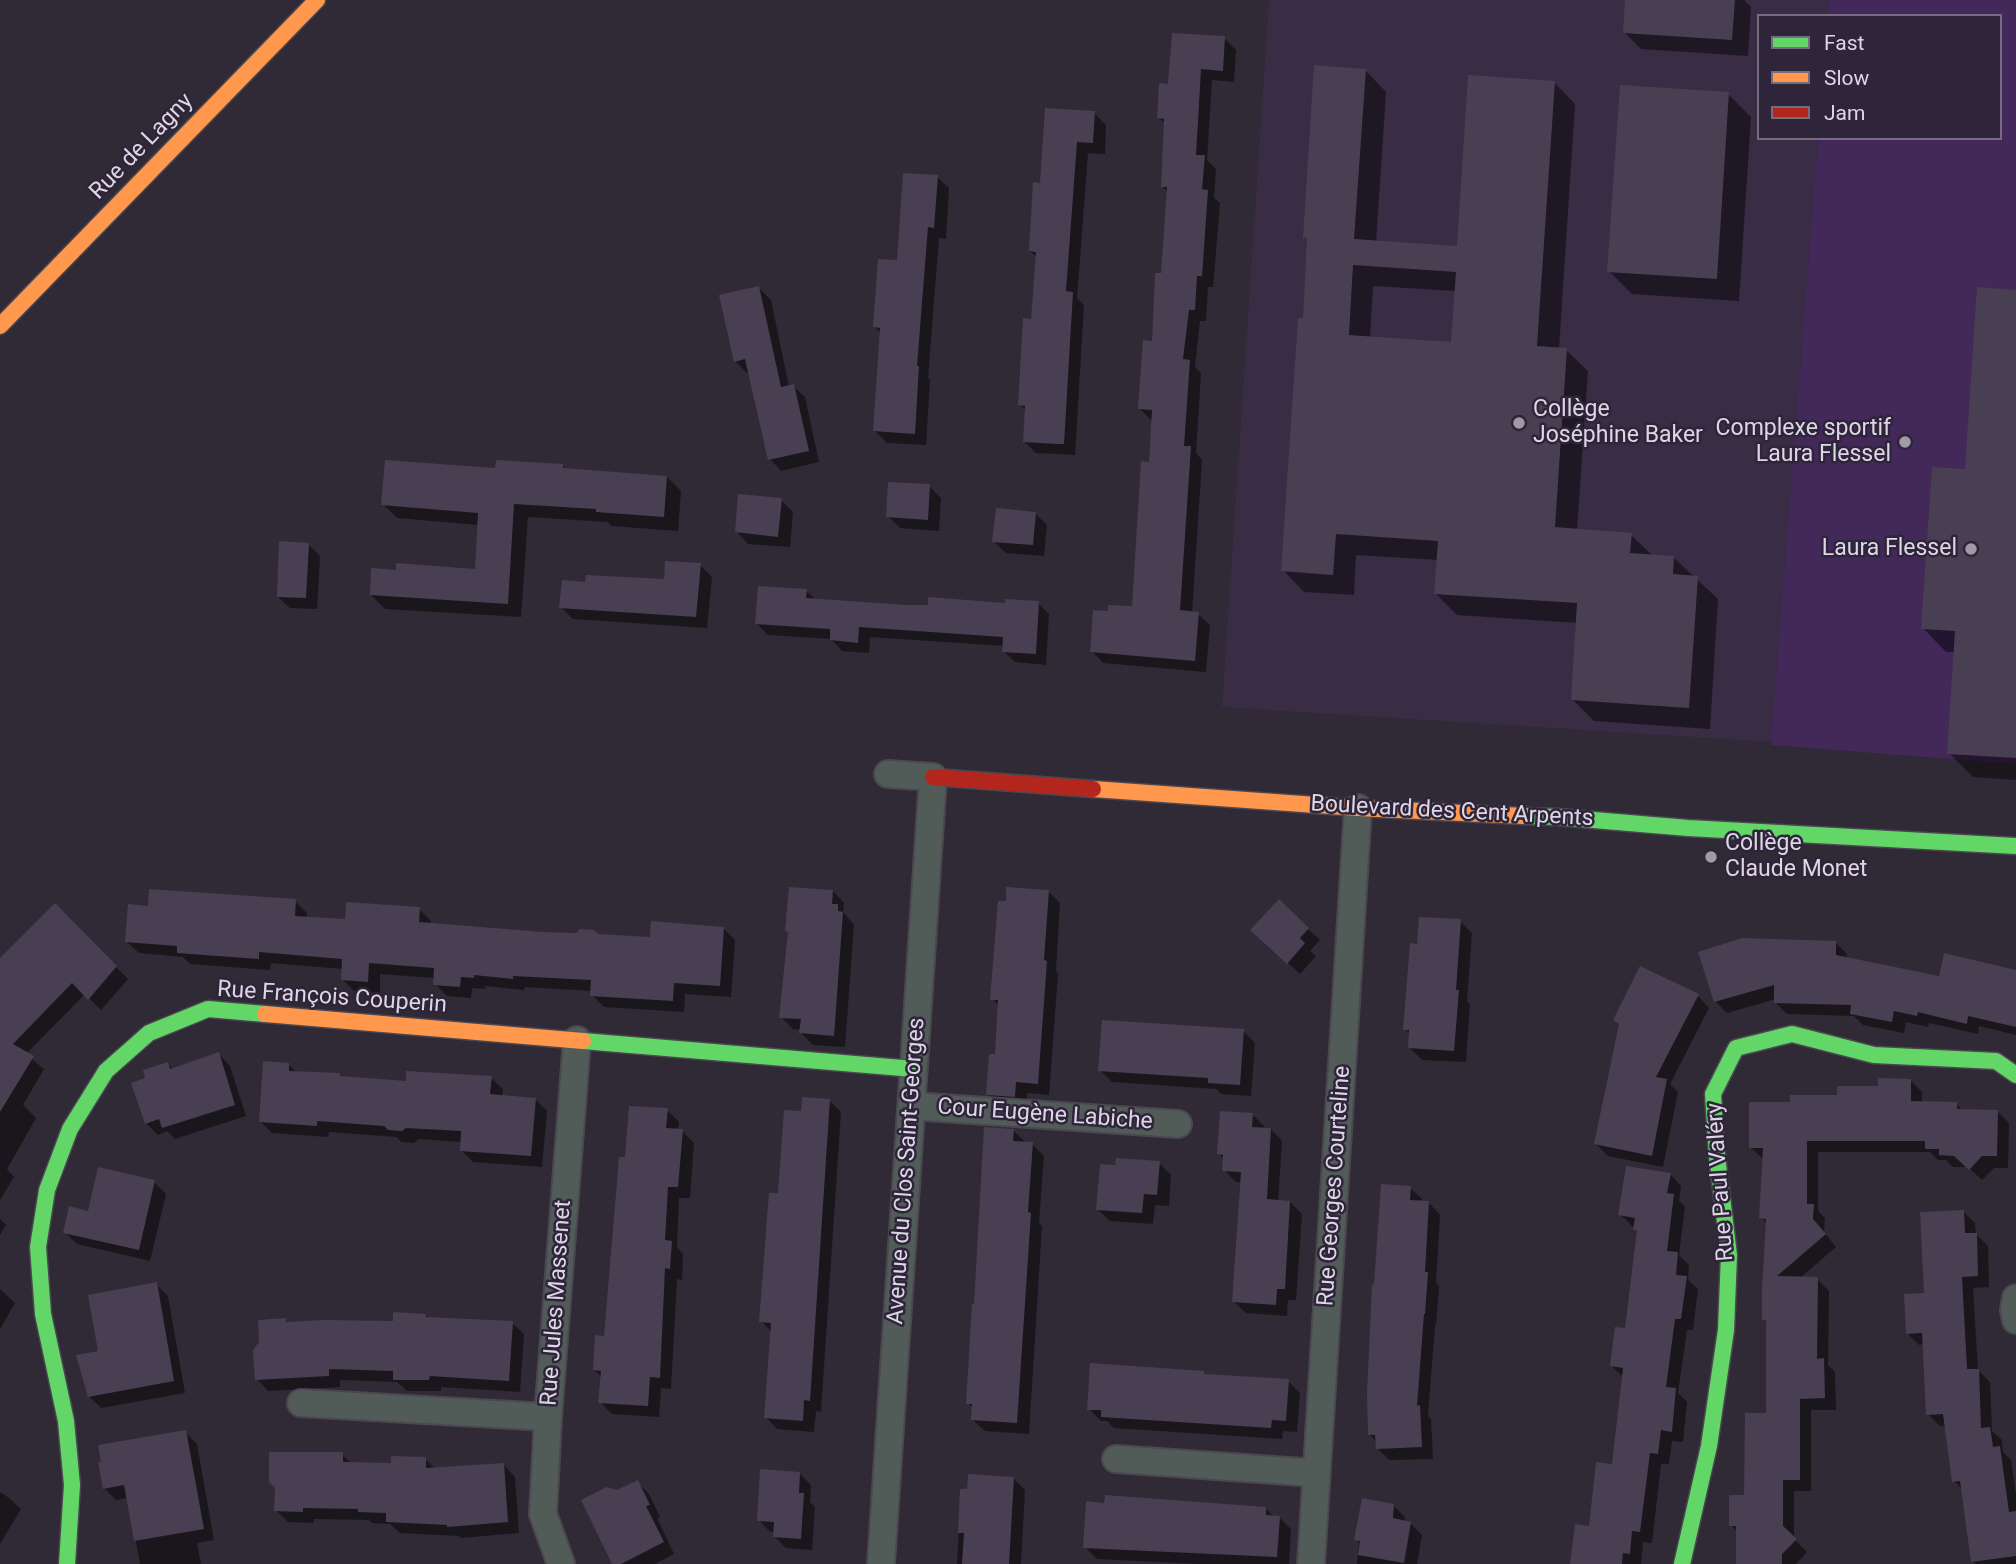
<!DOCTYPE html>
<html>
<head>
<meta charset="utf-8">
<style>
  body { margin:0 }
  #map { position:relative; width:2016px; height:1564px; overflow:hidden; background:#2f2a35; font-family:Roboto,sans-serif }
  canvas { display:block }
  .legend { position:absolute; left:1757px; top:14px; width:245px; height:126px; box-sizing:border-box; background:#2f253a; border:2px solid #756c7e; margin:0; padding:9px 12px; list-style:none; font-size:21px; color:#ddd7e5 }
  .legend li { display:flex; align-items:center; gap:14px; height:35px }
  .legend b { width:35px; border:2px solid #756c7e }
</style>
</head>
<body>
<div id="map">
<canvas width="2016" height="1564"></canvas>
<ul class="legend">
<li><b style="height:9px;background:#63d668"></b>Fast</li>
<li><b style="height:9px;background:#ff974d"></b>Slow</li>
<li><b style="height:9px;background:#b3261e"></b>Jam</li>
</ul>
</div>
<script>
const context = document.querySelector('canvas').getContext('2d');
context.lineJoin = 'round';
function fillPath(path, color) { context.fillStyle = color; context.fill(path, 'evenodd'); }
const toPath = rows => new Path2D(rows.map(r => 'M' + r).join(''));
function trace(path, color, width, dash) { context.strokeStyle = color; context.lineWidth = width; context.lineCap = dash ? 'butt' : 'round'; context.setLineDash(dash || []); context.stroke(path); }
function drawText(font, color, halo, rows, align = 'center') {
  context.font = font + ' Roboto,sans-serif'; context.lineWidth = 5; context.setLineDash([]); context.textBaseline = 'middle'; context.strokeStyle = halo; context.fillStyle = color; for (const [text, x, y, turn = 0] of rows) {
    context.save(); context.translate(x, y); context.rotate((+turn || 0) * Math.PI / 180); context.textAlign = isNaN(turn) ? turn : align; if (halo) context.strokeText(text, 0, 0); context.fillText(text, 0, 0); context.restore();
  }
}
const built = toPath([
  [1269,0,1829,0,1828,16,1759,16,1759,138,1818,138,1772,742,1222,707]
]);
const green = toPath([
  [1829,0,2016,0,2016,764,1771,745,1818,138,2000,138,2000,16,1828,16]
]);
const shadow = toPath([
  [1627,0,1744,0,1751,7,1748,56,1641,49,1625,33],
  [1224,38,1236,50,1234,82,1212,80,1207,160,1216,169,1214,198,1220,203,1213,287,1208,287,1206,321,1200,321,1195,367,1201,373,1196,453,1202,460,1192,613,1198,614,1210,625,1206,672,1103,663,1092,651,1110,613,1134,608,1150,464,1152,421,1140,409,1153,343,1162,275,1168,192,1162,186,1166,124,1159,118,1170,85],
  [1365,70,1386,92,1376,242,1459,248,1554,82,1575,104,1559,349,1566,350,1588,371,1577,530,1631,535,1653,556,1674,558,1718,599,1710,729,1594,721,1573,700,1578,623,1457,615,1436,594,1439,560,1356,555,1354,595,1304,592,1283,570,1304,320,1309,241,1305,237],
  [1373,286,1456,291,1453,344,1370,338],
  [1728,94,1751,117,1739,301,1632,294,1609,271],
  [1094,113,1106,125,1105,154,1088,153,1077,298,1084,305,1075,455,1036,453,1024,441,1027,411,1020,405,1032,320,1037,257,1030,251,1042,185],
  [937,177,949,188,946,239,939,238,928,378,930,380,926,445,887,443,875,431,881,333,875,327],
  [759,288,771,300,789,387,793,386,805,397,819,462,781,471,770,459,750,372,747,373,735,361],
  [2016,292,2016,780,1973,777,1949,753,1955,652,1946,652,1923,628],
  [563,466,566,470,667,477,681,491,678,531,611,526,608,522,528,517,521,617,385,609,371,595,398,571,476,570,479,525,397,518,383,504,497,470],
  [929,486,941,498,939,531,900,528,888,516],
  [781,500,793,512,790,547,748,544,737,532],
  [1035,513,1047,525,1044,556,1006,553,994,542],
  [308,544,320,556,317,609,290,608,278,597],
  [700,565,712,577,707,628,573,619,561,607,587,584,666,581],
  [806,591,816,600,907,606,1038,603,1049,614,1046,665,1015,662,1003,651,1004,646,870,637,869,653,842,651,831,639,768,635,757,624],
  [833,891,844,903,843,912,854,925,845,1047,813,1045,801,1033,801,1030,793,1029,781,1017],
  [1048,891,1060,903,1056,971,1058,974,1049,1095,1027,1093,1027,1108,1000,1106,988,1095,997,1056,1000,1006,992,999,1007,903],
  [295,901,307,913,307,919,347,921,419,909,431,921,430,924,598,936,652,939,723,928,735,940,731,997,685,994,684,1012,604,1007,592,995,592,991,525,987,524,990,485,986,485,989,472,988,471,998,447,996,435,984,435,978,380,974,380,993,354,991,342,979,343,969,271,963,270,970,190,964,183,957,139,953,127,942,149,908],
  [55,906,128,979,101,1010,85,994,26,1054,44,1069,23,1105,36,1118,7,1169,14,1177,0,1200,0,960],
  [1460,921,1472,933,1467,1001,1470,1004,1466,1062,1422,1060,1410,1048,1411,1035,1405,1029,1419,945],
  [1308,929,1320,940,1310,951,1316,956,1300,974,1264,941],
  [1835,942,1847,954,1847,959,1940,978,2016,972,2016,1035,1979,1026,1978,1034,1929,1023,1928,1027,1906,1022,1904,1033,1863,1025,1854,1016,1787,1014,1776,1003,1776,999,1727,1013,1715,1001],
  [1698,996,1709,1008,1670,1084,1678,1092,1663,1167,1608,1156,1596,1144],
  [1243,1031,1255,1043,1251,1096,1221,1094,1216,1089,1112,1082,1100,1070],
  [219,1054,230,1066,246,1116,175,1139,167,1131,158,1135,146,1123,147,1079,168,1064,173,1069],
  [289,1065,297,1073,340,1075,343,1078,407,1083,491,1078,503,1089,502,1097,535,1099,547,1111,542,1167,473,1162,461,1150,462,1142,419,1139,414,1143,401,1142,397,1137,329,1132,328,1137,272,1133,261,1122],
  [1910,1080,1922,1092,1922,1103,1956,1104,1963,1111,1997,1111,2009,1123,2008,1168,1994,1168,1982,1180,1968,1167,1953,1167,1946,1160,1938,1160,1930,1152,1818,1152,1818,1211,1825,1218,1824,1232,1836,1247,1800,1278,1817,1279,1829,1291,1828,1365,1835,1372,1836,1410,1811,1410,1811,1491,1794,1491,1794,1539,1807,1552,1796,1564,1737,1564,1738,1533,1731,1525,1746,1497,1768,1415,1768,1323,1764,1319,1767,1224,1761,1217,1763,1159,1751,1148,1792,1104,1839,1096],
  [829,1100,841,1112,821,1412,816,1411,814,1432,777,1429,766,1417,772,1332,761,1321,779,1195,803,1113],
  [667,1110,679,1122,678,1130,682,1131,694,1143,690,1198,679,1198,677,1247,683,1254,682,1280,677,1279,671,1389,661,1388,659,1417,612,1414,600,1402,602,1377,594,1370,606,1338,627,1159],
  [1252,1114,1264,1126,1264,1129,1271,1129,1282,1141,1278,1202,1290,1202,1302,1214,1296,1300,1288,1300,1287,1316,1246,1313,1234,1302,1242,1182,1236,1182,1224,1170,1225,1160,1219,1154],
  [1013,1130,1025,1142,1032,1144,1044,1156,1039,1223,1042,1226,1029,1434,985,1431,973,1420,974,1409,968,1403],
  [1159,1163,1171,1175,1169,1206,1155,1205,1153,1224,1110,1221,1098,1210],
  [1670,1174,1681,1186,1679,1201,1685,1207,1679,1255,1689,1265,1688,1280,1698,1289,1693,1330,1687,1330,1678,1393,1687,1402,1683,1442,1672,1441,1669,1464,1661,1464,1652,1543,1643,1542,1641,1564,1573,1564,1591,1528,1614,1465,1624,1378,1612,1366,1626,1330,1639,1233,1635,1229,1635,1227,1632,1226,1620,1214],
  [154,1182,166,1194,150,1261,77,1244,65,1232,89,1213],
  [1410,1188,1422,1199,1422,1202,1429,1203,1440,1215,1436,1283,1439,1286,1436,1325,1435,1325,1428,1416,1431,1419,1433,1459,1389,1460,1377,1448,1377,1442,1370,1435],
  [1964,1212,1975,1223,1976,1234,1988,1246,1989,1287,1973,1288,1978,1370,1990,1382,1992,1431,2002,1440,2003,1452,2011,1460,2016,1495,2016,1564,1976,1564,1973,1561,1963,1490,1954,1481,1946,1426,1940,1426,1928,1414,1924,1344,1919,1345,1907,1333],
  [0,1219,6,1225,0,1235],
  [156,1284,168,1296,185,1393,101,1408,89,1396,100,1352],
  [0,1289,15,1303,0,1329],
  [426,1315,429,1319,512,1323,524,1334,520,1392,441,1387,441,1391,407,1391,397,1382,340,1380,340,1387,268,1391,257,1379,285,1320,289,1323,394,1323],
  [1203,1373,1206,1376,1288,1381,1300,1393,1297,1432,1283,1431,1282,1439,1114,1428,1107,1421,1101,1421,1089,1409],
  [185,1432,197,1444,214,1540,197,1543,201,1564,140,1564,128,1498,116,1500,104,1488],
  [342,1454,352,1464,392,1465,425,1459,436,1469,504,1465,515,1477,519,1533,461,1538,458,1536,400,1533,390,1524,372,1523,369,1520,314,1519,314,1523,288,1522,276,1510],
  [799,1473,811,1485,810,1502,815,1507,812,1550,786,1548,774,1536,775,1532,770,1532,759,1520],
  [1013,1478,1025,1490,1021,1564,957,1564,961,1491],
  [637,1482,649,1494,660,1517,657,1518,674,1554,655,1564,614,1564,618,1492],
  [0,1492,9,1498,21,1509,0,1544],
  [1393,1505,1405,1517,1405,1522,1410,1523,1422,1535,1417,1564,1357,1564,1359,1542,1356,1539],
  [1265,1508,1274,1517,1279,1517,1291,1529,1289,1564,1199,1564,1097,1559,1085,1547]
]);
const building = toPath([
  [1625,0,1735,0,1732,40,1623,33],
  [1172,33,1225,36,1223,71,1201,69,1196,155,1205,155,1202,189,1208,190,1202,276,1197,276,1195,310,1189,310,1183,359,1190,360,1184,446,1191,446,1180,610,1199,612,1195,661,1090,652,1093,610,1108,611,1108,605,1132,606,1141,461,1149,462,1152,410,1138,409,1143,340,1152,341,1155,273,1161,273,1167,187,1161,187,1164,119,1157,118,1159,83,1168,84],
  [1314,65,1366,69,1354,239,1457,246,1468,75,1555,81,1537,346,1567,348,1555,527,1632,533,1630,553,1674,556,1673,574,1698,576,1689,708,1571,700,1577,603,1434,594,1438,541,1336,534,1333,575,1281,571,1298,318,1303,318,1307,238,1303,238],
  [1353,265,1456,272,1451,342,1349,335],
  [1620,85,1729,92,1717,279,1607,272],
  [1045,108,1095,111,1093,143,1077,142,1066,291,1073,292,1064,444,1058,444,1023,442,1025,406,1018,405,1023,318,1031,319,1036,252,1029,251,1033,182,1040,183],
  [903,173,938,175,934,228,928,227,917,366,919,366,915,434,873,431,880,328,873,327,878,259,897,260],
  [759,286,781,387,794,384,809,451,768,460,745,359,734,362,719,295],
  [1977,287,2016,290,2016,758,1947,754,1955,631,1921,629,1932,467,1965,469],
  [385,460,495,468,496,460,529,462,563,464,563,468,667,476,664,517,596,512,596,509,514,504,508,604,370,595,371,568,396,570,396,563,475,569,478,513,381,505],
  [888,482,930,484,928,520,886,517],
  [738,494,782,498,778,537,735,532],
  [996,508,1036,512,1033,545,992,542],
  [279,541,309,543,306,598,277,597],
  [665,561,701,563,696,617,559,608,562,580,585,582,586,575,664,579],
  [758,586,807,589,806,598,907,605,928,605,928,597,1005,603,1005,599,1039,601,1036,654,1002,652,1003,637,859,627,858,643,830,640,830,629,755,624],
  [789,887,833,890,832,904,838,904,838,911,843,912,834,1036,799,1033,801,1019,779,1018,788,932,785,931],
  [1006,887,1049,890,1044,960,1047,961,1038,1084,1016,1082,1015,1097,986,1095,989,1054,995,1054,998,1000,990,1000,998,901,1006,901],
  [149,889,296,899,295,916,345,919,346,902,420,907,419,922,544,932,576,933,580,929,594,930,598,934,650,937,651,921,724,927,720,986,674,983,673,1001,590,996,591,980,513,976,513,979,474,975,474,978,461,977,460,987,433,985,434,968,369,963,368,982,341,980,342,959,259,952,259,959,177,953,177,946,125,942,128,904,148,906],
  [1279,899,1309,928,1300,938,1305,943,1287,964,1250,930],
  [55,903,117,966,88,1000,72,983,13,1044,34,1056,0,1112,0,958],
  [1419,917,1461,919,1456,990,1459,990,1454,1051,1408,1048,1409,1030,1403,1030,1410,943,1417,944],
  [1742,938,1836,941,1836,955,1939,976,1944,953,2016,970,2016,1027,1968,1016,1967,1024,1918,1012,1917,1016,1894,1011,1892,1022,1850,1014,1851,1005,1774,1003,1774,985,1714,1002,1698,952],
  [1640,966,1699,994,1656,1077,1667,1079,1652,1156,1594,1144,1619,1024,1613,1020],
  [1102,1020,1244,1029,1240,1085,1208,1083,1208,1078,1098,1071],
  [219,1052,235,1105,162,1128,159,1119,145,1124,131,1083,145,1078,143,1070,168,1062,170,1069],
  [263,1061,289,1063,289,1071,340,1073,340,1076,406,1081,406,1071,492,1076,490,1094,536,1098,531,1156,460,1151,461,1131,406,1128,402,1131,388,1130,384,1126,317,1121,317,1126,259,1122],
  [1878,1078,1911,1079,1911,1101,1957,1102,1957,1109,1998,1110,1997,1156,1982,1156,1969,1170,1954,1156,1939,1155,1939,1149,1925,1149,1925,1141,1807,1141,1807,1204,1814,1204,1813,1219,1826,1234,1777,1276,1818,1277,1817,1359,1824,1358,1825,1398,1800,1399,1800,1480,1783,1480,1783,1526,1797,1539,1782,1554,1782,1564,1736,1564,1736,1526,1729,1526,1729,1495,1744,1495,1745,1413,1766,1413,1766,1320,1762,1320,1762,1290,1766,1219,1759,1218,1763,1148,1749,1148,1749,1102,1790,1102,1790,1095,1837,1095,1837,1086,1878,1086],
  [802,1097,830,1099,810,1401,804,1400,803,1421,764,1418,771,1323,759,1322,769,1193,778,1193,784,1110,801,1111],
  [629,1106,668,1108,666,1128,683,1129,678,1187,668,1187,665,1240,672,1241,670,1269,665,1268,660,1378,650,1377,648,1406,598,1403,601,1371,593,1370,595,1335,604,1336,619,1157,625,1157],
  [1220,1111,1253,1113,1252,1127,1271,1128,1267,1199,1290,1201,1285,1289,1277,1289,1276,1305,1232,1302,1241,1172,1222,1171,1223,1155,1217,1154],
  [984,1127,1014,1129,1013,1141,1033,1142,1028,1212,1031,1213,1017,1423,971,1420,972,1404,966,1404,972,1304,974,1304],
  [1116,1158,1160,1161,1157,1195,1144,1194,1142,1213,1096,1210,1100,1164,1115,1165],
  [1626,1166,1671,1173,1667,1193,1674,1194,1667,1251,1678,1252,1676,1275,1687,1276,1681,1319,1675,1319,1666,1387,1676,1388,1672,1432,1661,1430,1658,1454,1650,1453,1640,1532,1632,1531,1630,1554,1623,1553,1622,1564,1570,1564,1575,1524,1589,1526,1596,1462,1612,1464,1623,1368,1610,1366,1615,1327,1625,1328,1637,1230,1633,1230,1635,1218,1618,1215],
  [98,1167,155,1180,139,1250,63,1233,69,1206,88,1211],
  [1381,1184,1411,1186,1410,1200,1429,1201,1425,1272,1428,1272,1425,1314,1424,1314,1417,1406,1420,1405,1422,1447,1376,1449,1375,1435,1368,1435,1367,1393,1372,1284,1374,1285],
  [1964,1210,1965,1233,1977,1233,1978,1276,1962,1277,1967,1369,1979,1369,1981,1428,1990,1427,1993,1447,2000,1446,2009,1512,2016,1511,2016,1556,1971,1562,1960,1481,1952,1482,1943,1414,1926,1415,1922,1333,1906,1334,1904,1294,1924,1293,1920,1212],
  [157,1282,174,1381,88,1397,76,1355,98,1351,88,1295],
  [393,1312,426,1314,426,1317,513,1321,509,1381,430,1376,429,1380,393,1380,393,1371,329,1369,329,1376,255,1380,253,1350,259,1342,258,1320,286,1318,286,1322,323,1320,393,1321],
  [1090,1363,1204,1371,1204,1374,1289,1379,1286,1421,1272,1420,1271,1428,1101,1417,1101,1410,1087,1410],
  [186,1430,204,1529,134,1541,124,1485,103,1489,98,1462,101,1462,98,1445],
  [269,1452,343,1452,343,1462,391,1463,391,1456,426,1457,426,1468,504,1463,508,1522,447,1527,447,1525,386,1522,386,1513,358,1512,358,1509,303,1508,303,1512,274,1511,275,1488,269,1482],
  [760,1469,800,1472,799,1493,804,1493,801,1539,773,1537,774,1522,757,1521],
  [968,1474,1014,1477,1009,1564,962,1564,964,1533,958,1533,960,1489,967,1489],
  [638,1480,650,1505,646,1506,664,1542,621,1564,612,1564,581,1500,607,1487,617,1490],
  [1105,1495,1266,1507,1266,1515,1280,1516,1277,1557,1083,1548,1086,1501,1104,1503],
  [1362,1498,1394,1504,1393,1518,1411,1522,1404,1563,1358,1555,1360,1541,1354,1540]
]);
const street = toPath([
  [912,1106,1178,1124],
  [2016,1298,2014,1310,2016,1320],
  [301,1403,548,1417],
  [1116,1459,1316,1473],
  [561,1564,543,1514,548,1417,577,1040],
  [881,1564,933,777,888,774],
  [1311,1564,1358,808]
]);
const fast = toPath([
  [1524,816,1558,817,1688,828,2016,846],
  [583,1041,914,1069],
  [67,1564,72,1485,66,1421,43,1314,38,1247,47,1190,70,1129,106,1071,149,1033,208,1009,265,1014],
  [1682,1564,1709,1446,1726,1330,1729,1255,1717,1156,1713,1094,1736,1048,1792,1034,1874,1055,1996,1061,2016,1075]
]);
const slow = toPath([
  [0,326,317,0],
  [1093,789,1358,808,1524,816],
  [265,1014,583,1041]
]);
const jam = toPath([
  [933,777,1093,789]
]);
const markers = [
  [1519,423,7,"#a09aa7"],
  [1905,442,7,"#a09aa7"],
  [1971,549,7,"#a09aa7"],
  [1711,857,7,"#a09aa7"]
];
const streetNames = [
  ["Rue de Lagny",142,147,-46],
  ["Boulevard des Cent Arpents",1452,812,3],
  ["Rue François Couperin",332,998,4],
  ["Cour Eugène Labiche",1045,1115,4],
  ["Avenue du Clos Saint-Georges",907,1171,-86],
  ["Rue Paul Valéry",1721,1182,-94],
  ["Rue Georges Courteline",1335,1186,-86],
  ["Rue Jules Massenet",557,1303,-86]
];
const poiNames = [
  ["Collège",1533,410],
  ["Joséphine Baker",1533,436],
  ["Complexe sportif",1891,429,"right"],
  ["Laura Flessel",1891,455,"right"],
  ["Laura Flessel",1957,549,"right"],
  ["Collège",1725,844],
  ["Claude Monet",1725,870]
];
fillPath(built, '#392c45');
fillPath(green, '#43285a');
fillPath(shadow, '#0007');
fillPath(building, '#493f52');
trace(street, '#4b4750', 30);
trace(fast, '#4b4750', 19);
trace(slow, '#4b4750', 19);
trace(jam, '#4b4750', 19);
trace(street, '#515c59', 26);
trace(fast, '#63d668', 16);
trace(slow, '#ff974d', 16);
trace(jam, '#b3261e', 16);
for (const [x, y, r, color] of markers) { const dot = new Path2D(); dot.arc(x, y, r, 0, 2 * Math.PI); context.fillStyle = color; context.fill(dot); trace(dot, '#2f253a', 2.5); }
drawText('23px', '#ddd7e5', '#2f253a', streetNames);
drawText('23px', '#ddd7e5', '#2f253a', poiNames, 'left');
</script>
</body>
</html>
